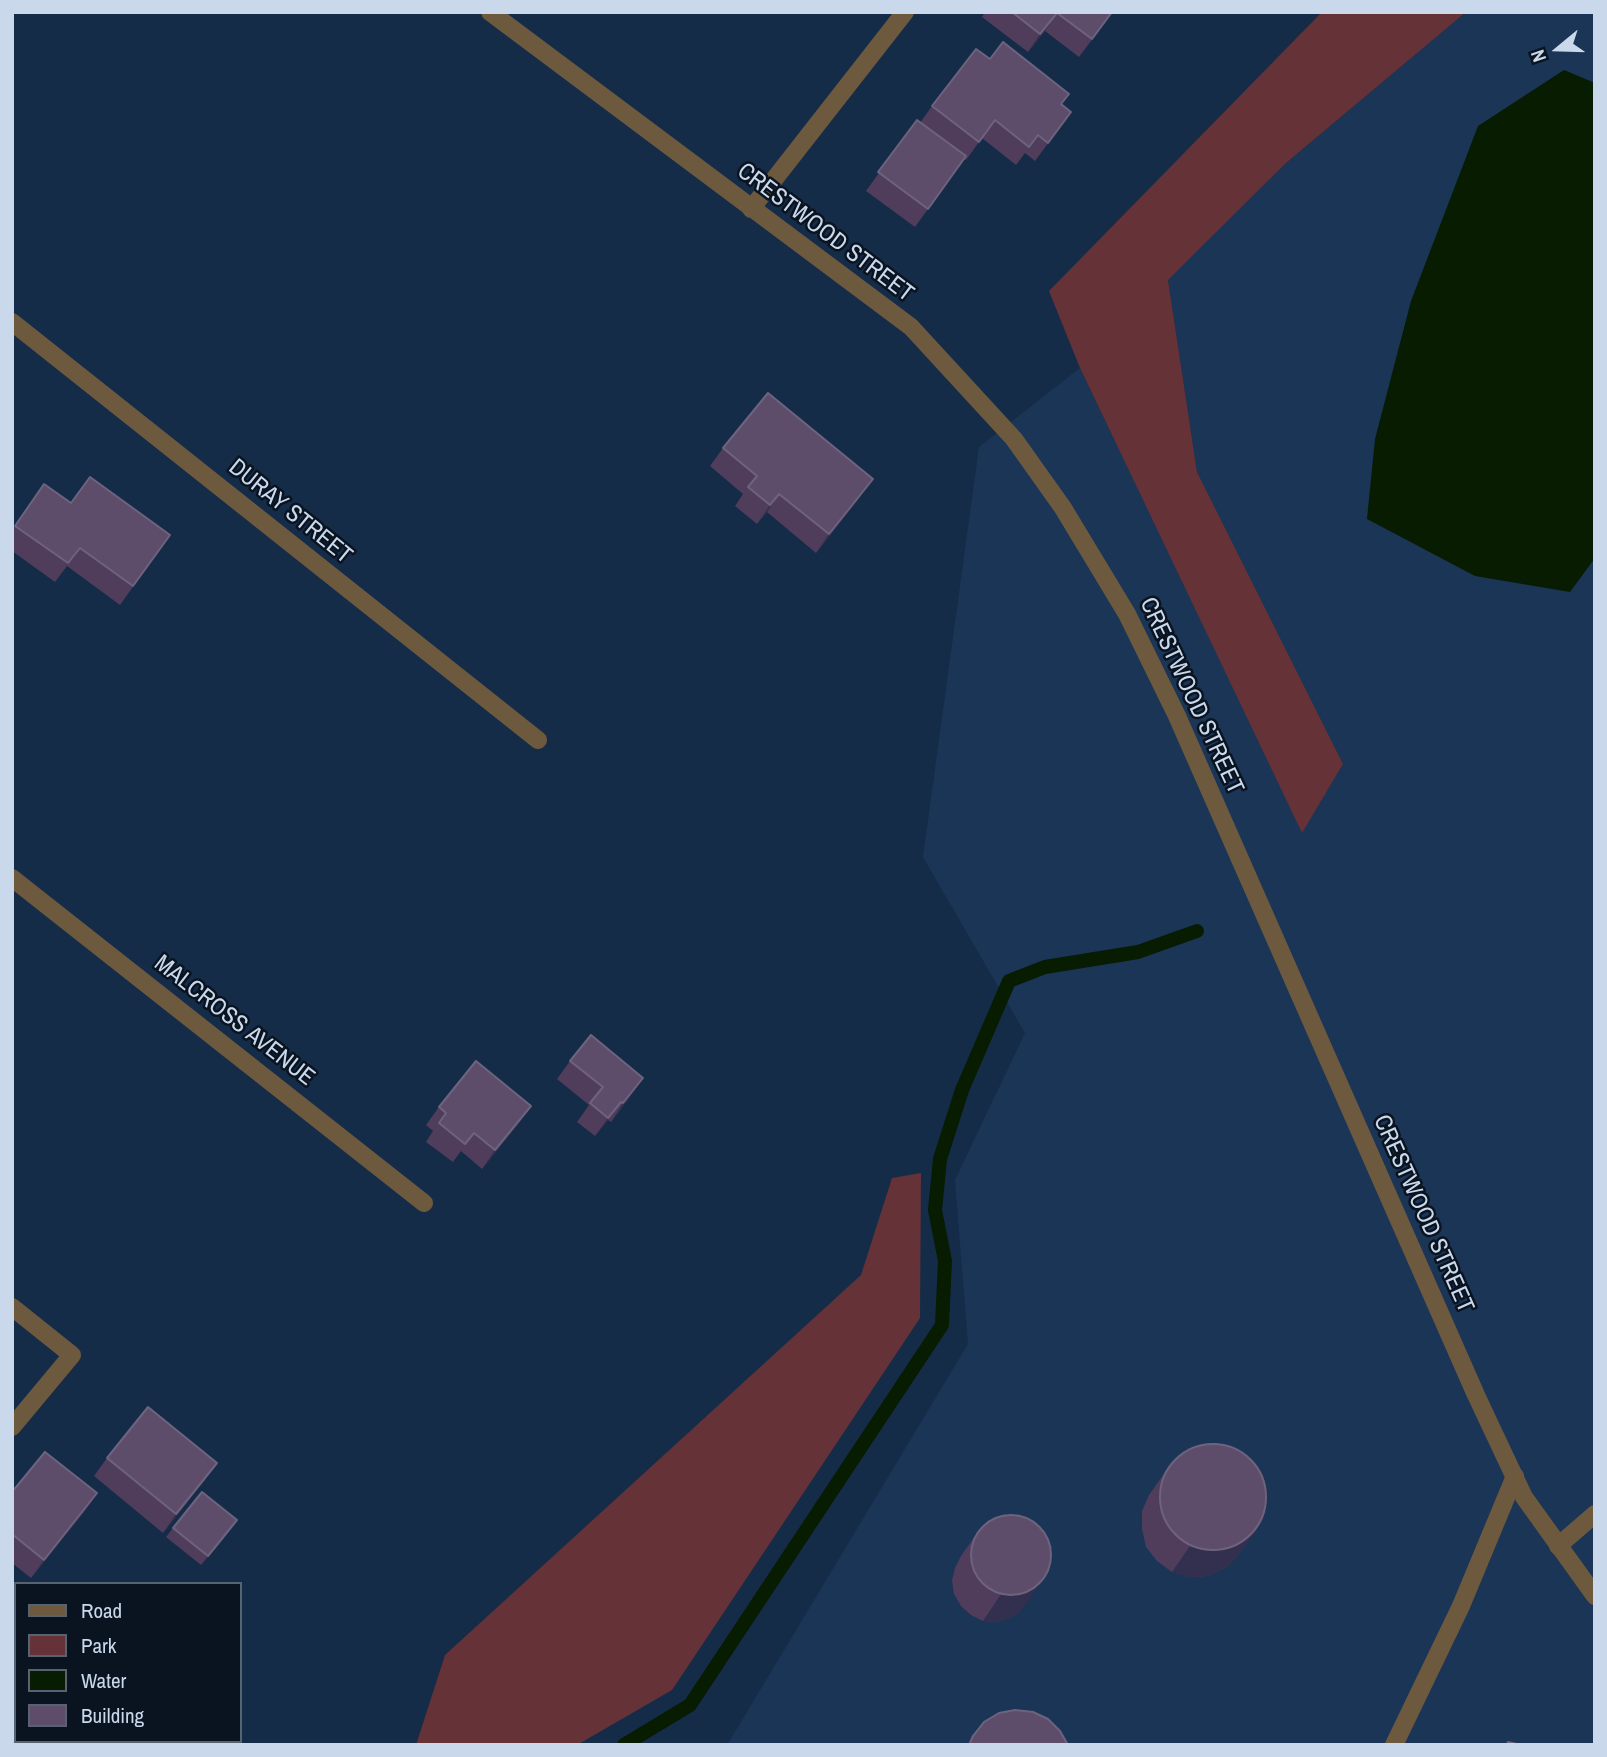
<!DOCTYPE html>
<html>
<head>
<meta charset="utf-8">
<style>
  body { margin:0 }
  #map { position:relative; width:1607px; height:1757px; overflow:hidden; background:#152c49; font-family:"Archivo Narrow",sans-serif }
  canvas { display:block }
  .frame { position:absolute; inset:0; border:14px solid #cad8eb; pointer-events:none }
  .legend { position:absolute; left:14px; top:1582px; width:228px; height:161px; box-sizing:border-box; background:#0a1421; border:2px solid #576272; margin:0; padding:9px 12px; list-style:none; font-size:21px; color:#cad8eb }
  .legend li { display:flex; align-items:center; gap:14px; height:35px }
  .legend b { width:35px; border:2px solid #576272 }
  .north { position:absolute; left:1523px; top:14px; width:70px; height:70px; -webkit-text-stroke:5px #0a1421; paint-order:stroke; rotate:251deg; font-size:19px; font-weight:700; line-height:28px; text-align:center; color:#cad8eb }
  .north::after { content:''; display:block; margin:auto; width:24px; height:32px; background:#cad8eb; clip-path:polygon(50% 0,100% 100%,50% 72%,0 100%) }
</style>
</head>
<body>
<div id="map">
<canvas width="1607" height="1757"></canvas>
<div class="frame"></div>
<ul class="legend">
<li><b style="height:9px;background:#6d593e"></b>Road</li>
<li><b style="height:19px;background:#643237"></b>Park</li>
<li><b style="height:19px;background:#071c00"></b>Water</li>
<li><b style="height:19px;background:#5d4d6b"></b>Building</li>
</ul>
<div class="north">N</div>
</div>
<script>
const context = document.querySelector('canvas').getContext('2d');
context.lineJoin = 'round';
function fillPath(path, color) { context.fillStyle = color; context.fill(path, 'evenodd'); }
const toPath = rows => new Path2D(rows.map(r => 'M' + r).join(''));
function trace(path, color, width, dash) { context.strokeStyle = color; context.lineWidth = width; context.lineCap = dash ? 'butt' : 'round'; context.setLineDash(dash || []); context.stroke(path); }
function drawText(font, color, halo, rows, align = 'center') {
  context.font = font + ' "Archivo Narrow",sans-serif'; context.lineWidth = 5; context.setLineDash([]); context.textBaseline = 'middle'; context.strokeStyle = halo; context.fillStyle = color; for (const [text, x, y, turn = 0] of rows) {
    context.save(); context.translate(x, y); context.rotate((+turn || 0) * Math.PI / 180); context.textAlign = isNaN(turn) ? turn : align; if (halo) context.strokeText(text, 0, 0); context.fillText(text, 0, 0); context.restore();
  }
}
const built = toPath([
  [1466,12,1595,12,1595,1745,727,1745,968,1344,955,1180,1025,1033,923,857,979,447,1080,368,1302,832,1343,764,1197,472,1168,280,1286,163]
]);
const green = toPath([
  [1322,12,1466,12,1286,163,1168,280,1197,472,1343,764,1302,833,1080,368,1049,291],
  [921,1173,920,1318,672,1690,577,1745,416,1745,445,1655,861,1275,892,1178]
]);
const water = toPath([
  [1564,70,1595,83,1595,558,1570,592,1475,576,1367,519,1375,439,1411,301,1478,126]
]);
const stream = toPath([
  [624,1745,690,1705,942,1325,945,1261,935,1210,940,1159,962,1090,1009,981,1045,967,1138,952,1197,931]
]);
const lane = toPath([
  [1558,1546,1595,1514],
  [1394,1745,1461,1606,1515,1476]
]);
const street = toPath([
  [490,12,911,327,1014,439,1063,508,1127,614,1177,716,1476,1395,1524,1497,1595,1596],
  [751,209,905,12],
  [12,322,538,740],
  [12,878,424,1203],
  [12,1307,72,1355,12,1427]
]);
const wall = toPath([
  [985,12,1113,12,1079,57,1045,31,1028,52,982,17],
  [990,59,1071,112,1035,161,1025,153,1016,165,982,138,966,160,964,159,915,227,866,191,917,120,920,123,932,106],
  [723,448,860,497,816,553,767,512,757,524,735,506,743,494,710,466],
  [44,484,71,503,170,535,120,605,67,566,55,582,12,551,12,530],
  [570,1061,630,1097,611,1122,608,1120,595,1136,577,1122,589,1105,557,1079],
  [439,1107,518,1124,482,1169,461,1151,453,1162,426,1142,433,1131,426,1125],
  [107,1458,217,1463,204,1481,163,1533,94,1476],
  [1168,1468,1257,1529,1238,1555,1225,1568,1208,1576,1190,1577,1172,1572,1157,1561,1146,1547,1142,1529,1142,1511,1149,1495],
  [12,1492,97,1493,84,1512,31,1578,12,1563],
  [173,1528,231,1529,201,1565,166,1537],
  [980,1529,1021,1611,1010,1618,997,1622,983,1621,971,1615,961,1606,954,1594,952,1581,955,1568,961,1556]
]);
const shadedWall = toPath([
  [1112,12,1113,12,1079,57,1092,39],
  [1057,13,1045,31,1028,52,1040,34],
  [873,479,860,497,816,553,829,534],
  [779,494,767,512,757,524,770,505],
  [643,1078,630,1097,611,1122,623,1103],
  [621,1102,608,1120,595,1136,608,1118],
  [531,1106,518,1124,482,1169,495,1150],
  [217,1463,204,1481,163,1533,176,1514],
  [97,1493,84,1512,31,1578,44,1560],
  [1257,1529,1238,1555,1225,1568,1208,1576,1190,1577,1172,1572,1190,1546],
  [1047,1573,1021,1611,1010,1618,997,1622,983,1621,1001,1594]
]);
const building = toPath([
  [1012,12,1112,12,1092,39,1057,13,1040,34,1012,12],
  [1003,42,1069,94,1061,104,1071,112,1048,143,1038,135,1029,147,995,120,979,142,932,106,976,49,990,59,1003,42],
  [917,120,966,156,928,209,878,172,917,120],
  [768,393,873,479,829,534,779,494,770,505,748,487,757,476,723,448,768,393],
  [90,477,170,535,133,586,80,548,68,563,15,526,44,484,71,503,90,477],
  [591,1035,643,1078,623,1103,621,1102,608,1118,590,1103,603,1087,570,1061,591,1035],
  [476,1061,531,1106,495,1150,474,1133,465,1144,439,1123,446,1113,439,1107,476,1061],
  [148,1407,217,1463,176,1514,107,1458,148,1407],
  '1160 1497a53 53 0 1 1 106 0a53 53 0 1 1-106 0Z',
  [45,1452,97,1493,44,1560,12,1534,12,1492,45,1452],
  [202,1492,237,1520,208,1556,173,1528,202,1492],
  '971 1555a40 40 0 1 1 80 0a40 40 0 1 1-80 0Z',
  [1015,1710,1033,1712,1048,1719,1060,1731,1068,1745,969,1745,973,1736,984,1722,999,1713,1015,1710],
  [1508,1742,1521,1745,1507,1745,1508,1742]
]);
const streetNames = [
  ["CRESTWOOD STREET",825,233,37],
  ["DURAY STREET",290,512,39],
  ["CRESTWOOD STREET",1191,696,65],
  ["MALCROSS AVENUE",234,1021,38],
  ["CRESTWOOD STREET",1423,1214,66]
];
fillPath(built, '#1b3557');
fillPath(green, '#643237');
fillPath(water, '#071c00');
trace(stream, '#071c00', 14);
trace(lane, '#6d593e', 18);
trace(street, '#6d593e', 18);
fillPath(wall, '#503d5c');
fillPath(shadedWall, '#332f4e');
fillPath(building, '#5d4d6b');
trace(building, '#6e637f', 2);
drawText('24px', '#cad8eb', '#0a1421', streetNames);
</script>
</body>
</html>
